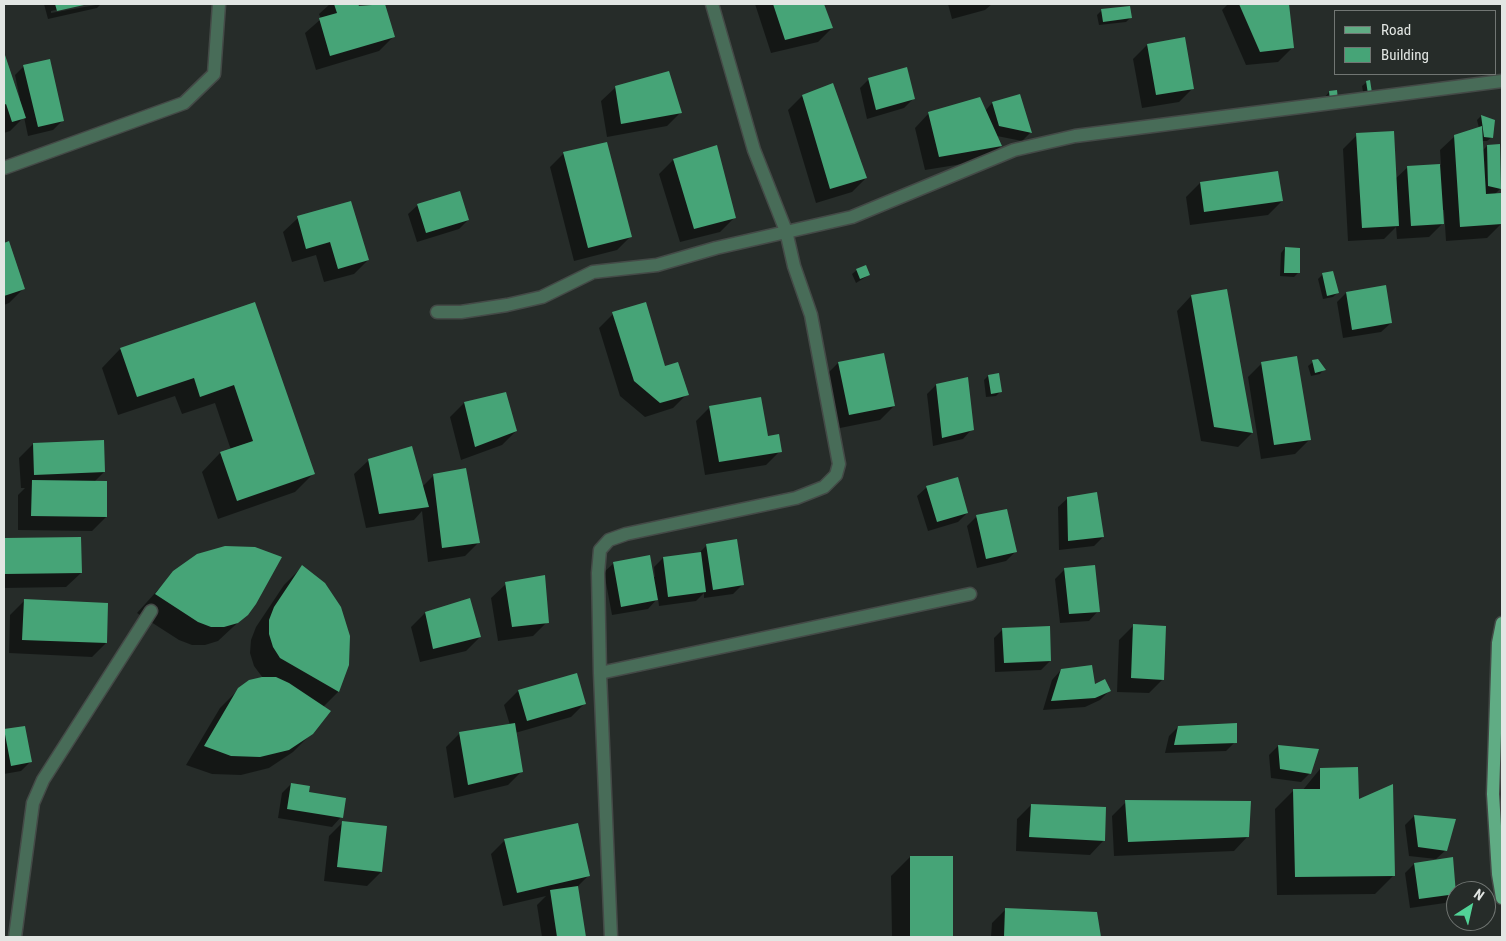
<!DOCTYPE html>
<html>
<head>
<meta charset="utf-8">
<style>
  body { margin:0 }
  #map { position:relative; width:1506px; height:941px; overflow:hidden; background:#262c29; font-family:"Roboto Condensed",sans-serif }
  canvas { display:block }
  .frame { position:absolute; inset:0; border:5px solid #e2e6e3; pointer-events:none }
  .legend { position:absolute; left:1334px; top:10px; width:162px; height:65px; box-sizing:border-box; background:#262c29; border:1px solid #717673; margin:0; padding:6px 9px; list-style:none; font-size:15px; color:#e2e6e3 }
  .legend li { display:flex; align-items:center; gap:10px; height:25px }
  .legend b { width:25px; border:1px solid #717673 }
  .north { position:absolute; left:1446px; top:881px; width:50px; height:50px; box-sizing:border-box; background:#262c29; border:1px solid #717673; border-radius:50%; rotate:35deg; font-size:14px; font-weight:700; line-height:20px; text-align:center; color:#e2e6e3 }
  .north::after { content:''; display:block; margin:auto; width:18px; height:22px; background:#52d397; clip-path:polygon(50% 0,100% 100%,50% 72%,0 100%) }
</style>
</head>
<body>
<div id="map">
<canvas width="1506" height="941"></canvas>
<div class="frame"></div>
<ul class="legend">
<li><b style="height:6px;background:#60ac84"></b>Road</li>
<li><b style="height:14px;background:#46a477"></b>Building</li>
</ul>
<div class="north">N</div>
</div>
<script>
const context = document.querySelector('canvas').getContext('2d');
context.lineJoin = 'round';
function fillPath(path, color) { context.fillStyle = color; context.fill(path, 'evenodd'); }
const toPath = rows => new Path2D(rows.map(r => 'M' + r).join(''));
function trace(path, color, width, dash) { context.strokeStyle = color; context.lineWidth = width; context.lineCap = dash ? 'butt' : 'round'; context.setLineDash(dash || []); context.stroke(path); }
const shadow = toPath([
  [44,4,82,4,51,11,51,13,101,4,97,8,48,19],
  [330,4,357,4,358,8,383,4,393,37,379,51,316,70,305,33,321,19,319,14],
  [755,4,823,4,832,28,818,42,771,53],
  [948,4,992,4,985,10,952,19],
  [1228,4,1288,4,1292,48,1278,62,1246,65,1222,10],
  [1102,10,1131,17,1126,22,1099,25,1097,15],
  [1147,45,1193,88,1179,102,1142,108,1133,59],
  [4,55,18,99,20,99,15,75,24,66,62,121,53,130,28,136,24,117,10,131,4,133],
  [869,79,914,98,904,108,867,119,860,88],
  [1367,82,1371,93,1364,97,1362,86],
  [616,87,681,112,667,126,607,137,601,101],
  [1329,92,1336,99,1326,104,1325,97],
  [802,96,866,178,852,192,816,203,788,110],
  [992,103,1031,132,1022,141,997,136,1001,146,987,160,925,170,915,128,929,113,985,111],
  [1481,116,1492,137,1487,141,1481,141,1482,151,1487,146,1498,146,1500,189,1494,195,1501,224,1487,238,1446,241,1444,210,1442,210,1443,223,1429,237,1397,239,1396,227,1384,239,1348,241,1343,149,1357,135,1395,179,1408,167,1441,165,1440,150,1455,136,1479,128,1477,120],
  [564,153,631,236,617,250,574,261,550,167],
  [673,160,734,218,720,232,680,242,659,174],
  [1277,172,1282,201,1268,215,1190,225,1186,197,1200,183],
  [418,205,468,220,459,229,417,242,408,214],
  [298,218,368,260,354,274,324,282,316,255,292,262,283,232],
  [8,243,23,289,9,303,4,305,4,244],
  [1285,248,1298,273,1294,277,1280,276,1281,253],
  [857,270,869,275,856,283,852,274],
  [1323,274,1337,293,1333,297,1323,299,1318,279],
  [1346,293,1391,323,1381,332,1343,338,1337,302],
  [1191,296,1252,433,1238,447,1201,441,1177,311],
  [254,304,313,474,295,492,218,519,202,472,220,453,231,450,215,403,182,414,175,396,118,415,102,368,120,349],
  [613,314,687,394,673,408,645,417,620,396,599,328],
  [1313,362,1324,369,1320,374,1311,376,1308,366],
  [838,363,894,406,880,420,835,429,824,377],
  [1262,363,1309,440,1295,454,1261,459,1248,377],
  [988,376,1000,392,996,396,986,397,984,380],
  [936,385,972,429,963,439,933,446,927,394],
  [505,394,516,431,502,445,461,460,450,417,464,403],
  [710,407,767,437,780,451,766,465,705,475,696,421],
  [33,444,104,472,94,482,106,517,92,531,18,530,18,495,25,488,21,488,19,458],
  [369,460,422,487,434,475,479,542,465,556,428,562,422,511,414,520,366,528,354,474],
  [927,487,967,513,958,522,928,531,917,496],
  [1068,498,1103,537,1094,546,1059,550,1058,507],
  [976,517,1015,552,1006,561,977,568,967,526],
  [80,538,81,573,66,587,4,588,4,539],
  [707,545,742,585,733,594,704,598,704,593,696,601,659,606,658,598,648,609,612,615,604,572,614,563,655,577,654,567,663,558,698,554],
  [302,567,348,664,338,692,323,707,312,733,293,752,269,768,241,775,212,774,186,765,220,708,239,689,263,678,254,666,250,653,251,640,256,627,284,585],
  [1065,569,1098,611,1089,621,1060,623,1055,579],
  [174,572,247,614,218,641,205,645,192,645,179,640,137,613],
  [506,584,547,622,533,636,498,641,491,598],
  [24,601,106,643,92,657,9,653,10,615],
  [425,613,480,637,466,651,420,662,411,627],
  [1133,626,1163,679,1149,693,1117,692,1119,640],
  [1003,629,1050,661,1041,670,995,672,994,638],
  [1061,670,1094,686,1109,691,1100,700,1085,707,1043,710,1052,680],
  [518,691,585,703,571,717,515,733,522,771,508,785,454,798,446,747,460,733,510,725,504,705],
  [1178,727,1235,742,1226,751,1165,753,1169,736],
  [4,731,30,762,21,771,4,774],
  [1278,746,1310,773,1301,782,1271,778,1269,755],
  [1320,769,1357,801,1394,875,1375,894,1277,895,1275,809,1293,791,1302,791],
  [291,784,308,793,341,817,332,827,278,818,282,793],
  [1126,802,1248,836,1234,851,1114,856,1112,816],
  [1031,805,1104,840,1090,855,1016,851,1017,819],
  [1414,816,1446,850,1436,859,1409,856,1405,825],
  [343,822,381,872,367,886,324,881,329,836],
  [505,840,589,875,577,887,585,937,542,937,537,905,546,896,503,906,491,854],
  [910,857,952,858,952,937,892,937,891,876],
  [1414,864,1454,894,1445,903,1410,908,1405,873],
  [1006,909,1096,913,1100,937,991,937,992,923]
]);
const building = toPath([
  [55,4,84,4,84,5,57,11],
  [334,4,358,4,359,6,385,4,395,37,330,56,319,18,337,13],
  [773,4,824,4,833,28,785,40],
  [1239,4,1289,4,1294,48,1260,52],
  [1130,6,1132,18,1103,22,1101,9],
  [1185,37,1194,89,1156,95,1147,44],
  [4,52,26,118,12,122,6,104,4,105],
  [50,59,64,121,38,127,23,65],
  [907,67,915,99,876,110,868,78],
  [669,71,682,113,621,124,615,86],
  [1370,80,1372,93,1368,94,1366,81],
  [833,83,867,178,830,189,802,95],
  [1337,90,1338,100,1330,101,1329,91],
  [1020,94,1032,133,999,126,992,102],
  [980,97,1002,146,939,157,928,112],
  [1481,115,1495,120,1493,138,1484,137],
  [1482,126,1486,194,1501,193,1502,224,1460,227,1454,135],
  [1394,131,1399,226,1362,228,1356,133],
  [607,142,632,237,588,248,563,152],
  [1500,144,1501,189,1488,186,1487,145],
  [717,145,736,218,694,229,673,159],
  [1440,164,1444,224,1411,226,1407,166],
  [1278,171,1283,201,1204,212,1200,182],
  [460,191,469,220,426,233,417,204],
  [351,201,369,260,338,269,330,242,306,249,297,216],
  [9,241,25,289,4,296,4,243],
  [1285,247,1300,248,1300,273,1284,273],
  [866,265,870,275,860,279,856,269],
  [1333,271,1339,293,1327,296,1322,273],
  [1386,285,1392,323,1352,330,1346,292],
  [1227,289,1253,433,1214,427,1191,295],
  [255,302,315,474,237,501,220,452,253,441,234,385,200,397,194,378,137,397,120,348],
  [646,302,665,366,678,362,689,395,660,403,634,381,612,312],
  [884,353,895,406,849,415,838,362],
  [1297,356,1311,440,1274,445,1261,362],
  [1318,359,1326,370,1315,373,1312,360],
  [999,373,1002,392,991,394,988,375],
  [968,377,974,430,942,438,936,384],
  [506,392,517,431,475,447,464,402],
  [761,397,768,436,779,434,782,452,719,462,709,406],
  [104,440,105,472,34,475,33,443],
  [412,446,429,507,379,514,368,459],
  [466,468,480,543,442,548,433,474],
  [958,477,968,513,937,522,926,486],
  [32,480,107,481,107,517,31,516],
  [1097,492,1104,537,1068,541,1067,497],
  [1007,509,1017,552,986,559,976,515],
  [81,537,82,573,4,574,4,538],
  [737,539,744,585,713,590,706,544],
  [225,546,255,547,282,557,256,604,248,615,238,623,224,627,211,627,198,622,155,594,173,571,197,554],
  [701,552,706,592,668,597,663,557],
  [650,555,658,600,621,607,613,562],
  [302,565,325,583,341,607,350,636,349,665,339,692,280,658,273,647,269,634,269,620,274,607],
  [1095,565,1100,612,1069,614,1064,568],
  [545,575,549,623,512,627,505,582],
  [470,598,481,637,433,649,425,612],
  [24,599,108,603,107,643,22,640],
  [1133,624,1166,626,1164,680,1131,678],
  [1050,626,1051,661,1004,663,1002,628],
  [1092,665,1095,684,1105,679,1111,691,1095,698,1051,701,1061,669],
  [577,673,586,704,527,721,518,690],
  [262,677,276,677,289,683,331,711,313,734,289,750,260,757,231,756,204,746,238,688,249,680],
  [515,723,523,772,468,785,459,732],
  [1237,723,1237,743,1174,745,1178,726],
  [25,726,32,762,11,766,4,729],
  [1278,745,1319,749,1311,774,1280,769],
  [1358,767,1359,799,1393,784,1395,876,1295,877,1293,789,1320,789,1320,768],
  [291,783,310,786,309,792,346,798,343,818,287,809],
  [1125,800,1251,801,1249,837,1128,842],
  [1031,804,1106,807,1105,841,1029,837],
  [1414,815,1456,819,1447,851,1418,847],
  [342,821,387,826,382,872,337,867],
  [578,823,590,876,517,893,504,839],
  [910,856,953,856,953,937,910,937],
  [1453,857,1456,894,1419,899,1414,863],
  [578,886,586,937,557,937,550,890],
  [1005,908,1097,912,1101,937,1004,937]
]);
const minor = toPath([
  [4,168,184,103,214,74,219,4],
  [437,312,461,312,507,305,542,297,593,272,657,265,716,248,852,217,1014,150,1075,136,1502,81],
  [600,673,970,594],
  [15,937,33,803,43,780,151,611],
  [611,937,600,673,598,573,600,550,609,540,626,534,796,498,824,487,836,475,839,464,811,315,794,266,786,231,754,150,712,4]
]);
const major = toPath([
  [1502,623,1498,643,1493,794,1498,874,1502,898]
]);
fillPath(shadow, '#0007');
fillPath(building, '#46a477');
trace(minor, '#444a47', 15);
trace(major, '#444a47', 15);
trace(minor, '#486c58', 12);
trace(major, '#60ac84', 12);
</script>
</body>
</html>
